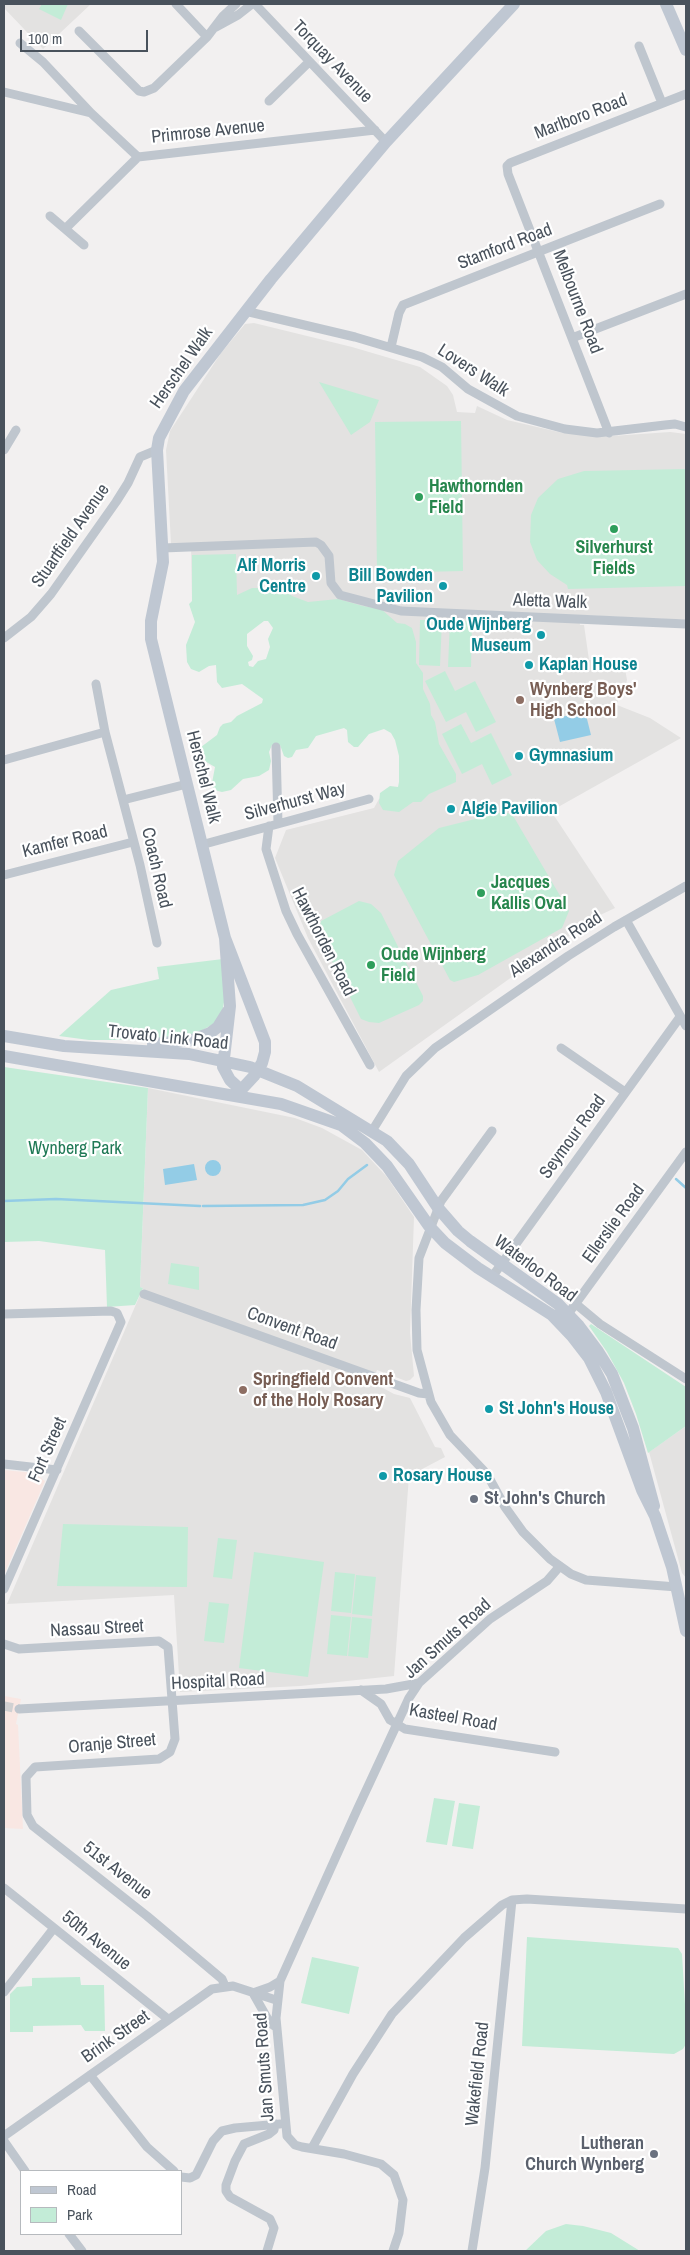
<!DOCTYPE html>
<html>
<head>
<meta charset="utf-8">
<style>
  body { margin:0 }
  #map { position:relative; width:690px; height:2255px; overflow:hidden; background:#f2f0f0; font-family:"Archivo Narrow",sans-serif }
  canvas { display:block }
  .frame { position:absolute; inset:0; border:5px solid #49525c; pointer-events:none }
  .legend { position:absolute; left:20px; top:2170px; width:162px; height:65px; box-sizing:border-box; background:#fff; border:1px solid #b6babe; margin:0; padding:6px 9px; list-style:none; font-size:15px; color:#49525c }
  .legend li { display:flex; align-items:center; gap:10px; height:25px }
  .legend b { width:25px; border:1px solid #b6babe }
  .scale { position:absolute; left:20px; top:30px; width:128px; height:22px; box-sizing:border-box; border:2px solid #49525c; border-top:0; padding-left:6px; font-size:15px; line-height:18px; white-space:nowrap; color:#49525c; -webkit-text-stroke:4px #fff; paint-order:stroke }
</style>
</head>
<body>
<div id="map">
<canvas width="690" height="2255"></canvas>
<div class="frame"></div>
<ul class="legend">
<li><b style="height:6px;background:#bfc7d2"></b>Road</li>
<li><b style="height:14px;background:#c3ecd7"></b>Park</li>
</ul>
<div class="scale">100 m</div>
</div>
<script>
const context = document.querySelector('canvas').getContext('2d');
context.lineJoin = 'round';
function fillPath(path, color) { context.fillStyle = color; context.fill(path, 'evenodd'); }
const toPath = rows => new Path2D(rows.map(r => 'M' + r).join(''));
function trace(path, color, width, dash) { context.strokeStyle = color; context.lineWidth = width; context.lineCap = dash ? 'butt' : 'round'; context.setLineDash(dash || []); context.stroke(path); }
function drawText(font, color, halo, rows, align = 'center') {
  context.font = font + ' "Archivo Narrow",sans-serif'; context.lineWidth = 4.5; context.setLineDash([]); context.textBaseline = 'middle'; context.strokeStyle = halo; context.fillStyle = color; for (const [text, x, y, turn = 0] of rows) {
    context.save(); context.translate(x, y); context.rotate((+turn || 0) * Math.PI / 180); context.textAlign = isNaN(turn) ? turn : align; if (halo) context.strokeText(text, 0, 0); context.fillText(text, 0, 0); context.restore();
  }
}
const education = toPath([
  [4,4,91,4,43,49,4,8],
  [254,323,352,347,420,367,447,386,453,395,457,412,475,413,477,406,507,420,563,433,612,436,670,432,686,434,686,620,579,615,580,625,584,625,589,660,624,663,627,680,623,695,619,694,617,705,650,718,681,738,551,811,615,908,596,917,558,944,379,1072,308,938,275,858,286,830,374,808,379,799,448,777,331,602,192,603,191,544,171,544,166,450,170,431,221,353,245,324],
  [148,1088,295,1118,322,1128,362,1150,387,1177,414,1217,410,1333,414,1376,410,1380,406,1381,377,1370,372,1382,394,1394,410,1398,435,1447,441,1448,445,1457,409,1476,394,1676,300,1686,180,1692,174,1595,7,1604,143,1288,140,1287],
  [686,1426,686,1578,682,1573,649,1452]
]);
const medical = toPath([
  [4,1470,34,1473,45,1481,4,1575],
  [4,1696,21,1699,16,1724,18,1725,23,1829,4,1828]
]);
const green = toPath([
  [42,4,68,4,61,20,39,9],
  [319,382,379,400,370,422,351,435],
  [461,421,463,571,377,573,375,422],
  [686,469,686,586,568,589,567,585,550,574,537,560,530,542,531,515,538,498,558,479,584,471],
  [236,554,237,595,252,588,282,588,292,596,308,602,338,599,363,606,381,609,397,623,405,624,412,628,416,642,416,663,423,673,423,689,430,704,431,715,435,722,439,744,456,774,456,782,429,794,421,802,413,802,399,812,383,810,379,803,380,793,390,786,398,787,399,782,399,756,395,740,391,733,384,729,369,734,358,747,354,747,348,742,347,730,344,728,316,736,308,748,296,750,292,757,288,758,284,756,280,745,272,745,269,752,271,761,269,770,259,776,243,779,231,790,222,792,214,790,212,783,215,767,201,759,200,755,201,747,217,735,220,727,223,724,231,722,237,716,262,703,263,699,242,684,222,688,217,682,216,665,209,666,199,672,191,669,187,662,186,645,195,622,189,604,192,601,192,555],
  [264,621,268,621,273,628,268,639,270,647,266,659,258,661,253,667,249,666,248,662,252,660,253,656,247,646,247,634],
  [420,620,442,620,440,666,419,665],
  [450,620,472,621,471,667,448,667],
  [445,671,455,691,475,681,496,722,476,732,466,712,446,722,425,681],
  [461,724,471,743,491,733,512,775,492,785,482,764,462,774,442,734],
  [503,812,512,814,569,911,562,928,478,975,454,982,450,980,394,875,398,861,439,828],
  [359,901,371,904,381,913,423,996,423,1001,419,1005,379,1023,369,1022,361,1019,318,933,321,921],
  [223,959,225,997,222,1013,218,1021,198,1033,155,1040,89,1040,59,1036,111,990,159,979,157,967],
  [4,1067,148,1088,140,1287,143,1288,135,1305,107,1307,105,1250,39,1241,4,1242],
  [171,1263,199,1267,199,1290,168,1284],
  [591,1324,686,1387,686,1426,648,1453,636,1414,624,1383,607,1352,589,1326],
  [63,1524,188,1527,187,1587,57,1586],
  [218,1538,237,1540,232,1579,213,1577],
  [254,1552,324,1562,308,1677,239,1668],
  [335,1572,355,1574,351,1613,331,1611],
  [356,1575,376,1577,372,1616,352,1614],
  [209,1602,229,1604,224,1643,204,1641],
  [331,1615,351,1617,347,1656,327,1654],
  [352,1617,372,1619,368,1658,348,1656],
  [434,1798,455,1801,447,1845,426,1842],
  [459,1803,480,1806,473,1849,452,1846],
  [527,1937,678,1948,682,1954,686,2021,686,2044,683,2049,674,2054,522,2046],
  [312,1957,359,1967,349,2014,301,2003],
  [80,1977,81,1985,104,1985,105,2031,85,2031,81,2025,33,2026,33,2032,10,2032,10,1994,17,1987,32,1986,32,1978],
  [566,2224,583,2226,611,2233,640,2251,525,2251,546,2231]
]);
const water = toPath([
  [585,711,591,735,560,742,554,719],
  '205 1168a8 8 0 1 1 16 0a8 8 0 1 1-16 0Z',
  [194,1164,197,1180,165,1185,163,1169]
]);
const stream = toPath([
  [676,1179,686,1188],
  [4,1201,56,1199,200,1206],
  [203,1206,303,1205,325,1200,338,1191,348,1179,367,1165]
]);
const streetTunnel = toPath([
  [4,1706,19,1709]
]);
const street = toPath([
  [176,4,207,37],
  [255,4,386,142],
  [216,27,238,15,252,4],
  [79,31,139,91,144,92,154,88,207,37,223,16,236,4],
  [20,43,43,62,91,113],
  [639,46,662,103],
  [4,92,91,113,138,157,375,130],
  [269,101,309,62],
  [50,216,84,245],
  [66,228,138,157],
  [245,311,355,337,422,357,442,367,468,389,517,416,565,429,597,433,665,425,675,424,686,427],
  [572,338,686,294],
  [391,347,399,313,403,305,660,204],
  [609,433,508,174,507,166,510,163,686,94],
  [4,450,16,430],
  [163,548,316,542,321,545,329,556,331,583,340,595,401,611,686,624],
  [4,638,31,617,51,594,116,502,128,483,140,457,157,450],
  [96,684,105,732,140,865,157,943],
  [276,747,278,824],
  [4,760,105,732],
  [123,800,187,784],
  [269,826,266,849,286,911,297,934,370,1065],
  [201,845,369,799],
  [4,875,133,842],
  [626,920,686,1026],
  [561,1048,625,1092],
  [372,1131,406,1076,435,1048,568,956,614,927,686,886],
  [492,1131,441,1201,419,1258,416,1310,417,1350,431,1402,450,1435,487,1474,505,1507,523,1532,550,1559,571,1574,586,1580,677,1587],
  [492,1277,680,1017],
  [144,1294,419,1393,428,1394],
  [576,1304,600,1324,686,1379],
  [4,1314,111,1311,117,1313,121,1322,4,1589],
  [568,1314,686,1152],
  [4,1464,57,1470],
  [4,1644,19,1649,159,1641,168,1647,175,1739,170,1752,159,1759,35,1767,26,1777,27,1815,33,1826,147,1916,222,1979,225,1986],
  [361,1690,381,1704,390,1720,405,1729,555,1752],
  [19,1709,386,1689,419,1683],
  [4,1888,168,2019],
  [4,1992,54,1928],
  [276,2027,270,2023,253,1993,270,1987,280,1981],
  [90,2075,147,2147,174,2171],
  [4,2136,212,1989,233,1986,276,2000],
  [4,2141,25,2171],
  [312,2148,353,2074,392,2014,464,1938,502,1905,512,1900,527,1899,686,1909],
  [181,2177,190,2178,196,2175,213,2141,222,2131,235,2128,280,2124],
  [69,2234,82,2251],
  [267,2251,274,2228,270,2219,230,2197,226,2191,226,2185,235,2161,244,2144,269,2134,274,2130,275,2124],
  [393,2251,399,2233,403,2200,394,2175,381,2164,344,2154,302,2147,295,2145,287,2136,276,2018,280,1981,357,1810,409,1698,419,1683,490,1619,547,1581,560,1566],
  [472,2251,485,2168,512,1900]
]);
const secondary = toPath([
  [666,4,686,50],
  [225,938,230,1006,223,1067,230,1080,241,1090,254,1076,262,1063,265,1052,265,1042,225,938,151,639,151,621,163,562,157,450,159,438,184,391,271,279,386,142,514,4],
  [4,1036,64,1046,189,1054,250,1067,297,1086,387,1141,409,1164,438,1208,458,1231,470,1241,558,1304,579,1326,597,1350,612,1374,633,1428,654,1506],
  [153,1044,192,1040,210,1033,218,1027,228,1011],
  [4,1056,281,1104,341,1125,365,1143,387,1166,429,1226,445,1243,478,1268,552,1315,572,1336,589,1358,606,1392,642,1490,655,1516,672,1567,686,1631]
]);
const markers = [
  [419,497,5,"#2e9e5b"],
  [614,529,5,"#2e9e5b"],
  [316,576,5,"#0f9aa8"],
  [443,586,5,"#0f9aa8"],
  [541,635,5,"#0f9aa8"],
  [529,665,5,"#0f9aa8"],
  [520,700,5,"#8d6e63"],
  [519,756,5,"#0f9aa8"],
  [451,809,5,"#0f9aa8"],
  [481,893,5,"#2e9e5b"],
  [371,965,5,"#2e9e5b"],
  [243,1390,5,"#8d6e63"],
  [489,1409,5,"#0f9aa8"],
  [383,1476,5,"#0f9aa8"],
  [474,1499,5,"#6b7280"],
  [654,2154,5,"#6b7280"]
];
const streetNames = [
  ["Torquay Avenue",332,62,46],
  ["Marlboro Road",581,117,-21],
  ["Primrose Avenue",208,132,-6],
  ["Stamford Road",505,247,-21],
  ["Melbourne Road",577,302,69],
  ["Herschel Walk",182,368,-55],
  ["Lovers Walk",473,371,33],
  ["Stuartfield Avenue",71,536,-55],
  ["Aletta Walk",550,602,2],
  ["Herschel Walk",203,777,76],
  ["Silverhurst Way",295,802,-15],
  ["Kamfer Road",65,842,-14],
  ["Coach Road",156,868,77],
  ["Hawthorden Road",323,942,63],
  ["Alexandra Road",556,945,-33],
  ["Trovato Link Road",168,1038,6],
  ["Seymour Road",573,1137,-54],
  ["Ellerslie Road",614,1224,-54],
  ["Waterloo Road",535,1269,37],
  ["Convent Road",292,1329,20],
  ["Fort Street",48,1450,-66],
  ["Nassau Street",97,1629,-3],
  ["Jan Smuts Road",448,1639,-42],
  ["Hospital Road",218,1682,-3],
  ["Kasteel Road",453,1718,10],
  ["Oranje Street",112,1744,-5],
  ["51st Avenue",117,1871,38],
  ["50th Avenue",96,1941,39],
  ["Brink Street",116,2037,-35],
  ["Jan Smuts Road",265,2067,-94],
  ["Wakefield Road",478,2074,-84]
];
const leisureNames = [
  ["Hawthornden",429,487],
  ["Field",429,508],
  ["Silverhurst",614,548,"center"],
  ["Fields",614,569,"center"],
  ["Jacques",491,883],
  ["Kallis Oval",491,904],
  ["Oude Wijnberg",381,955],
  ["Field",381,976]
];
const cultureNames = [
  ["Alf Morris",306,566,"right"],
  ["Centre",306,587,"right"],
  ["Bill Bowden",433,576,"right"],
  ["Pavilion",433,597,"right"],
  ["Oude Wijnberg",531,625,"right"],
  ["Museum",531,646,"right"],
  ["Kaplan House",539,665],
  ["Gymnasium",529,756],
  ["Algie Pavilion",461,809],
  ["St John's House",499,1409],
  ["Rosary House",393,1476]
];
const educationNames = [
  ["Wynberg Boys'",530,690],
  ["High School",530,711],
  ["Springfield Convent",253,1380],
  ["of the Holy Rosary",253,1401]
];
const parkNames = [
  ["Wynberg Park",75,1149]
];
const worshipNames = [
  ["St John's Church",484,1499],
  ["Lutheran",644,2144,"right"],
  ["Church Wynberg",644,2165,"right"]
];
fillPath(education, '#e3e2e1');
fillPath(medical, '#f9e7e3');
fillPath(green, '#c3ecd7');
fillPath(water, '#93cce6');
trace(stream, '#93cce6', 2.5);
trace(streetTunnel, '#d0d0d2', 9, [9, 4.5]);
trace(street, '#bfc6ce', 9);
trace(secondary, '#bfc7d2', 12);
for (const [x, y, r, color] of markers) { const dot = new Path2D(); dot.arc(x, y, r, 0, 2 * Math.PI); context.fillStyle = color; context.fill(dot); trace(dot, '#fff', 2); }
drawText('18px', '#49525c', '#fff', streetNames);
drawText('bold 18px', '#27864d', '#fff', leisureNames, 'left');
drawText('bold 18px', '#0d838f', '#fff', cultureNames, 'left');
drawText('bold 18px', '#785e54', '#fff', educationNames, 'left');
drawText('18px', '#1f7955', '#fff', parkNames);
drawText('bold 18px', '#5b616d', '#fff', worshipNames, 'left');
</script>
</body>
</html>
